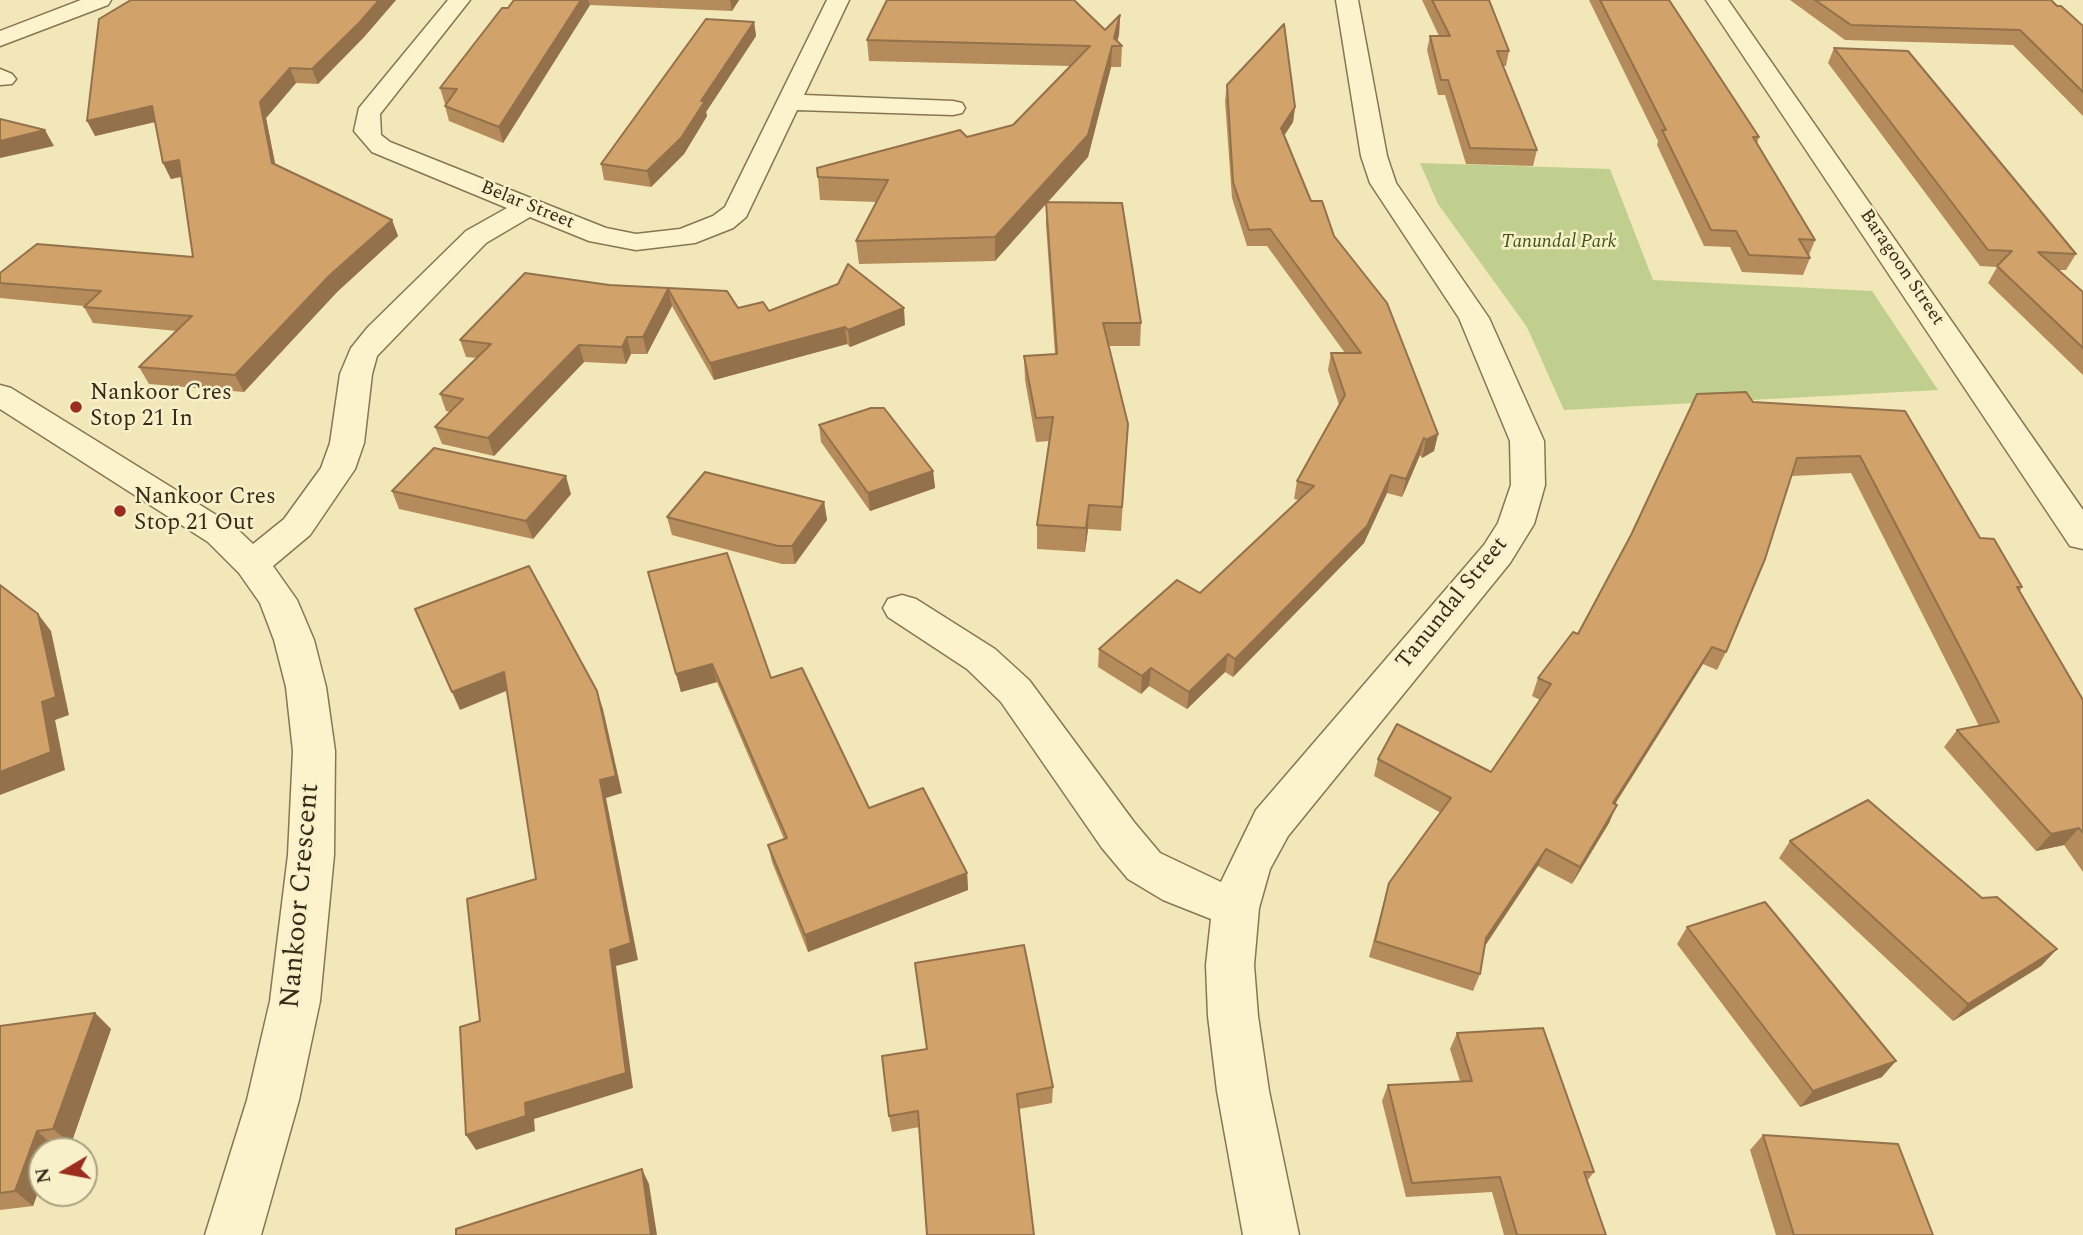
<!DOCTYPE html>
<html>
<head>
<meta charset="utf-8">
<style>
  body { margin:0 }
  #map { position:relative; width:2083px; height:1235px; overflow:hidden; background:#f1e7b9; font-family:Spectral,serif }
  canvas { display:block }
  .north { position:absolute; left:28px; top:1137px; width:70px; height:70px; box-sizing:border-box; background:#f8f0c9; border:2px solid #aaa183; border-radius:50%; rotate:260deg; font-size:19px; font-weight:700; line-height:28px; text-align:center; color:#362a19 }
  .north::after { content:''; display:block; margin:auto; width:24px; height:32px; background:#9b2c1e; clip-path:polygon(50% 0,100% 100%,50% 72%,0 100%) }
</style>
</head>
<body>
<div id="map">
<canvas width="2083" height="1235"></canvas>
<div class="north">N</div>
</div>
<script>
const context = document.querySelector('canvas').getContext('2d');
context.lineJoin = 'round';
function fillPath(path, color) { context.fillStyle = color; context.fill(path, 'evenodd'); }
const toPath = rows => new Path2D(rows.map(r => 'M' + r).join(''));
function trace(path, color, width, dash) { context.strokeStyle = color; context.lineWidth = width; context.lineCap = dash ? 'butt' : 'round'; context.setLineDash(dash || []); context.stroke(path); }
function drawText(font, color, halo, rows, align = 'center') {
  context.font = font + ' Spectral,serif'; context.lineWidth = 5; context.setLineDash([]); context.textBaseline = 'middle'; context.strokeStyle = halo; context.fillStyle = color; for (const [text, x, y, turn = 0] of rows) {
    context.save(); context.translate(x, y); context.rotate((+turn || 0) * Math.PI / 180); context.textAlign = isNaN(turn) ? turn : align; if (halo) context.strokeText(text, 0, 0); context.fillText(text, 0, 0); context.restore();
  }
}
const green = toPath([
  [1420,163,1610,169,1653,280,1872,291,1938,390,1564,410,1527,327,1438,204]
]);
const minor = toPath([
  [81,0,111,0,108,5,0,46,0,31,81,0],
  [448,0,470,0,380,114,381,135,390,142,606,228,636,234,680,229,713,216,725,207,827,0,849,0,804,95,953,101,962,103,965,108,962,113,953,115,797,110,746,217,733,228,695,243,636,250,589,241,530,217,486,243,377,356,372,374,364,443,355,469,310,535,273,566,297,600,314,640,326,687,335,751,334,855,320,1001,299,1100,261,1235,205,1235,247,1100,270,1001,288,855,293,751,286,687,274,640,260,603,239,573,208,542,0,409,0,385,11,388,234,526,253,544,284,519,321,468,330,443,340,374,351,348,368,327,466,231,507,208,372,152,354,131,359,108,448,0],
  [1336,0,1358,0,1387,156,1396,183,1489,318,1544,441,1545,485,1534,524,1510,563,1288,836,1270,869,1259,908,1254,965,1258,1016,1269,1091,1299,1235,1243,1235,1217,1091,1208,1016,1206,965,1211,919,1163,900,1128,879,1102,848,1001,702,967,669,888,617,883,608,888,599,902,595,916,599,995,649,1029,680,1134,822,1160,853,1221,882,1256,810,1484,545,1498,523,1511,485,1510,441,1459,318,1370,183,1361,156,1336,0],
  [1706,0,1728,0,2083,510,2083,549,2070,546,1706,0],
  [0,69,12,74,16,79,12,84,0,85,0,69]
]);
const wall = toPath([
  [131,0,396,0,364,37,318,84,296,83,266,118,275,164,392,220,398,236,337,292,244,392,149,384,139,367,177,331,93,323,84,307,84,306,0,298,0,273,193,257,181,177,171,179,163,163,155,122,95,136],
  [514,0,739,0,732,11,590,5,503,143,449,121,445,106,446,104,445,104,440,88],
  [1422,0,1489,0,1509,51,1506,66,1503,66,1537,150,1533,166,1466,164,1445,95,1438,95,1427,50,1430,36,1439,36],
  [1589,0,1669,0,1759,137,1757,143,1815,240,1809,255,1810,258,1803,275,1742,272,1730,247,1704,246,1657,145,1658,141],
  [1790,0,2051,0,2083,26,2083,116,2013,45,1845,40],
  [1120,15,1119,35,1117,42,1122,46,1121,67,1111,67,1088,157,1048,202,1141,323,1140,346,1108,346,1128,424,1121,531,1088,529,1085,552,1037,549,1037,525,1049,441,1036,442,1025,380,1024,356,1055,354,1046,224,1046,203,995,261,859,264,856,241,877,202,820,200,817,168,967,137,1013,125,1070,66,869,61,867,40,1105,30],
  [754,22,756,36,706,112,707,116,684,154,651,187,604,180,601,164],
  [1834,48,2076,254,2066,270,2058,270,2083,292,2083,375,1988,283,1997,267,1980,266,1828,63],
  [1227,85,1295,107,1293,122,1284,136,1311,201,1334,236,1438,434,1434,451,1422,458,1420,455,1402,497,1387,493,1364,543,1233,677,1225,672,1187,709,1149,686,1141,694,1098,667,1099,649,1200,593,1299,500,1294,499,1297,481,1339,405,1328,370,1331,353,1345,353,1267,246,1247,246,1232,198,1225,101],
  [609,285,727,291,738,308,905,325,850,347,847,344,714,380,672,306,647,354,631,354,626,364,584,362,494,456,442,444,435,427,450,412,446,411,440,394,477,358,466,357,460,340],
  [1753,402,1905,411,1980,538,2022,587,2020,591,2083,700,2083,872,2064,845,2036,851,1944,747,1957,730,1979,726,1851,473,1792,476,1726,652,1717,670,1703,664,1615,804,1609,823,1572,884,1538,866,1484,947,1480,974,1473,991,1369,957,1389,883,1441,813,1374,776,1378,759,1491,772,1540,700,1532,696,1538,678,1578,634],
  [819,425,933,471,935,488,870,511,821,442],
  [392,491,571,494,533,539,399,509],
  [824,502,827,520,795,564,782,564,672,535,667,517],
  [648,572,771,678,869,808,967,873,968,890,808,952,772,862,768,845,784,839,717,682,681,692],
  [1790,841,1982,898,2057,949,2041,966,1953,1021,1779,858],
  [1687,927,1882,1077,1800,1107,1677,944],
  [95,1013,111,1029,71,1144,55,1147,42,1151,42,1181,33,1206,0,1210,0,1026],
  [1457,1033,1594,1172,1587,1181,1606,1235,1504,1235,1492,1192,1406,1197,1382,1101,1388,1085,1460,1081,1450,1049],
  [1053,1087,1052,1103,892,1132,889,1116],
  [1763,1135,1933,1235,1776,1235,1750,1150]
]);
const shadedWall = toPath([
  [379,0,396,0,364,37,318,84,312,69],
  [581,0,588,0,590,5,503,143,499,127],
  [730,0,739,0,732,11],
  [1120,15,1119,35,1116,46,1114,38],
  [754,22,756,36,706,112,707,116,684,154,651,187,647,171,701,101],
  [1112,46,1111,67,1088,157,995,261,995,237],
  [290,68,296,83,266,118,278,178,272,163,260,102],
  [152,106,159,121,95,136,87,121],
  [1295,107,1293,122,1279,143,1281,128],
  [45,130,54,146,0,158,0,141],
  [179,160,187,175,171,179,163,163],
  [392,220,398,236,337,292,244,392,235,375,330,275],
  [668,289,672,306,647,354,643,337],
  [904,308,905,325,850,347,848,330],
  [845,327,847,344,714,380,710,363],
  [627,337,631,354,626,364,622,347],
  [579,345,584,362,494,456,488,438],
  [1438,434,1434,451,1422,458,1426,440],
  [1424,438,1420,455,1402,497,1406,479],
  [933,471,935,488,870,511,868,493],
  [1391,475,1387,493,1364,543,1233,677,1235,659],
  [566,476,571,494,533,539,526,521],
  [824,502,827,520,795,564,792,546],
  [1089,505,1088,529,1085,552,1086,528],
  [38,614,51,631,69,715,55,720,65,770,0,795,0,772,42,702],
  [1712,647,1703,664,1605,820,1613,803],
  [1228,654,1225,672,1187,709,1189,692],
  [712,664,717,682,681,692,676,674],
  [1151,668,1149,686,1141,694,1142,676],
  [504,672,511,689,460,710,452,692],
  [597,691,603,709,622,793,606,798,638,960,616,966,633,1088,534,1119,535,1131,476,1150,466,1135,525,1103,610,950,600,780],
  [1617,805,1609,823,1572,884,1580,867],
  [2079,828,2064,845,2036,851,2051,834],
  [1546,849,1538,866,1479,955,1486,938],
  [967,873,968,890,808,952,805,935],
  [2057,949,2041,966,1953,1021,1968,1004],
  [95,1013,111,1029,71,1144,53,1129],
  [1896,1061,1882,1077,1800,1107,1813,1091],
  [37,1131,55,1147,53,1151,42,1151,42,1181,33,1206,15,1191],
  [642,1169,649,1184,657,1235,651,1235]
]);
const building = toPath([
  [131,0,379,0,359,23,312,69,290,68,260,102,272,163,392,220,330,275,235,375,139,367,192,316,84,307,101,291,0,283,0,273,37,244,193,257,179,160,163,163,152,106,87,121,99,19,131,0],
  [514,0,581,0,499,127,445,106,457,89,440,88,502,8,508,8,514,0],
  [887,0,1074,0,1105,30,1120,15,1114,38,1122,46,1112,46,1088,135,995,237,856,241,888,180,818,177,817,168,960,130,967,137,1013,125,1090,46,867,40,887,0],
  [1432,0,1489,0,1509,51,1497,51,1537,150,1470,148,1448,80,1441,80,1430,36,1450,36,1432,0],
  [1600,0,1669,0,1759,137,1753,137,1815,240,1799,239,1810,258,1749,255,1736,231,1711,230,1662,130,1666,130,1600,0],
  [1815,0,2051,0,2057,6,2061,6,2083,26,2083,92,2020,30,1851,25,1815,0],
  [706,19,754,22,701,101,705,101,681,138,647,171,601,164,706,19],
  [1284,24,1295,107,1281,128,1311,201,1322,201,1334,236,1387,303,1438,434,1426,440,1424,438,1406,479,1391,475,1367,526,1235,659,1228,654,1189,692,1151,668,1142,676,1099,649,1177,580,1200,593,1314,486,1297,481,1345,395,1331,353,1361,353,1270,229,1249,230,1233,182,1227,85,1284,24],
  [1834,48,1908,51,2076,254,2038,252,2083,292,2083,348,1997,266,2012,251,1988,250,1834,48],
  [0,119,45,130,0,141,0,119],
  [1046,202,1122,203,1141,323,1103,323,1128,424,1122,507,1089,505,1086,528,1037,525,1053,417,1036,418,1024,356,1057,354,1046,202],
  [848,264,904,308,848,330,845,327,710,363,668,289,643,337,627,337,622,347,579,345,488,438,435,427,463,399,440,394,491,344,460,340,525,273,609,285,727,291,738,308,763,302,769,311,838,284,848,264],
  [1746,392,1753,402,1905,411,1980,538,1994,539,2022,587,2017,587,2083,700,2083,833,2079,828,2051,834,1957,730,1999,722,1860,456,1797,458,1765,559,1726,652,1712,647,1613,803,1617,805,1580,867,1546,849,1486,938,1480,974,1375,941,1389,883,1451,798,1378,759,1397,724,1491,772,1551,684,1538,678,1573,632,1578,634,1631,535,1697,394,1746,392],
  [871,408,884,408,933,471,868,493,819,425,871,408],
  [434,448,566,476,526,521,392,491,434,448],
  [705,472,824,502,792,546,778,546,667,517,705,472],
  [727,553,771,678,802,668,869,808,923,788,967,873,805,935,768,845,787,838,712,664,676,674,648,572,727,553],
  [529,566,597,691,616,776,600,780,631,943,610,950,626,1073,525,1103,526,1116,466,1135,460,1027,480,1021,467,899,536,879,504,672,452,692,415,609,529,566],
  [0,585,38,614,56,697,42,702,51,752,0,772,0,585],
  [1868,800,1982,898,1997,897,2057,949,1968,1004,1790,841,1868,800],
  [1765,902,1896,1061,1813,1091,1687,927,1765,902],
  [1024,945,1053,1087,1017,1094,1034,1235,927,1235,918,1111,889,1116,882,1056,927,1049,915,963,1024,945],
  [95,1013,53,1129,37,1131,15,1191,0,1193,0,1026,95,1013],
  [1543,1028,1594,1172,1584,1172,1606,1235,1517,1235,1500,1177,1412,1183,1388,1085,1472,1081,1457,1033,1543,1028],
  [1763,1135,1898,1144,1933,1235,1794,1235,1763,1135],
  [642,1169,651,1235,456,1235,456,1229,642,1169]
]);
const markers = [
  [76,407,7,"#9b2c1e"],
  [120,511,7,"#9b2c1e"]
];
const farStreetnames = [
  ["Belar Street",527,206,22],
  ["Baragoon Street",1901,268,56]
];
const farParknames = [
  ["Tanundal Park",1559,243]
];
const poiNames = [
  ["Nankoor Cres",90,394],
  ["Stop 21 In",90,420],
  ["Nankoor Cres",134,498],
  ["Stop 21 Out",134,524]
];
const streetNames = [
  ["Tanundal Street",1453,604,-51]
];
const nearStreetnames = [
  ["Nankoor Crescent",302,896,-85]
];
fillPath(green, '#c0cf8d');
trace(minor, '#887553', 3);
fillPath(minor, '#fcf3cc');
fillPath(wall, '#b58b5c');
fillPath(shadedWall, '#93714b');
fillPath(building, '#d2a26b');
trace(building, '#93714b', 2);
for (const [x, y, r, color] of markers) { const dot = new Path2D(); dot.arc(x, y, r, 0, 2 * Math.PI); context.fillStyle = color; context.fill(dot); trace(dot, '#f8f0c9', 2.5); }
drawText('19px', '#362a19', '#f8f0c9', farStreetnames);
drawText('italic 19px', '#40541e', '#f8f0c9', farParknames);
drawText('23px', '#362a19', '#f8f0c9', poiNames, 'left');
drawText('23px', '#362a19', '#f8f0c9', streetNames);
drawText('28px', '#362a19', '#f8f0c9', nearStreetnames);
</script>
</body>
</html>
